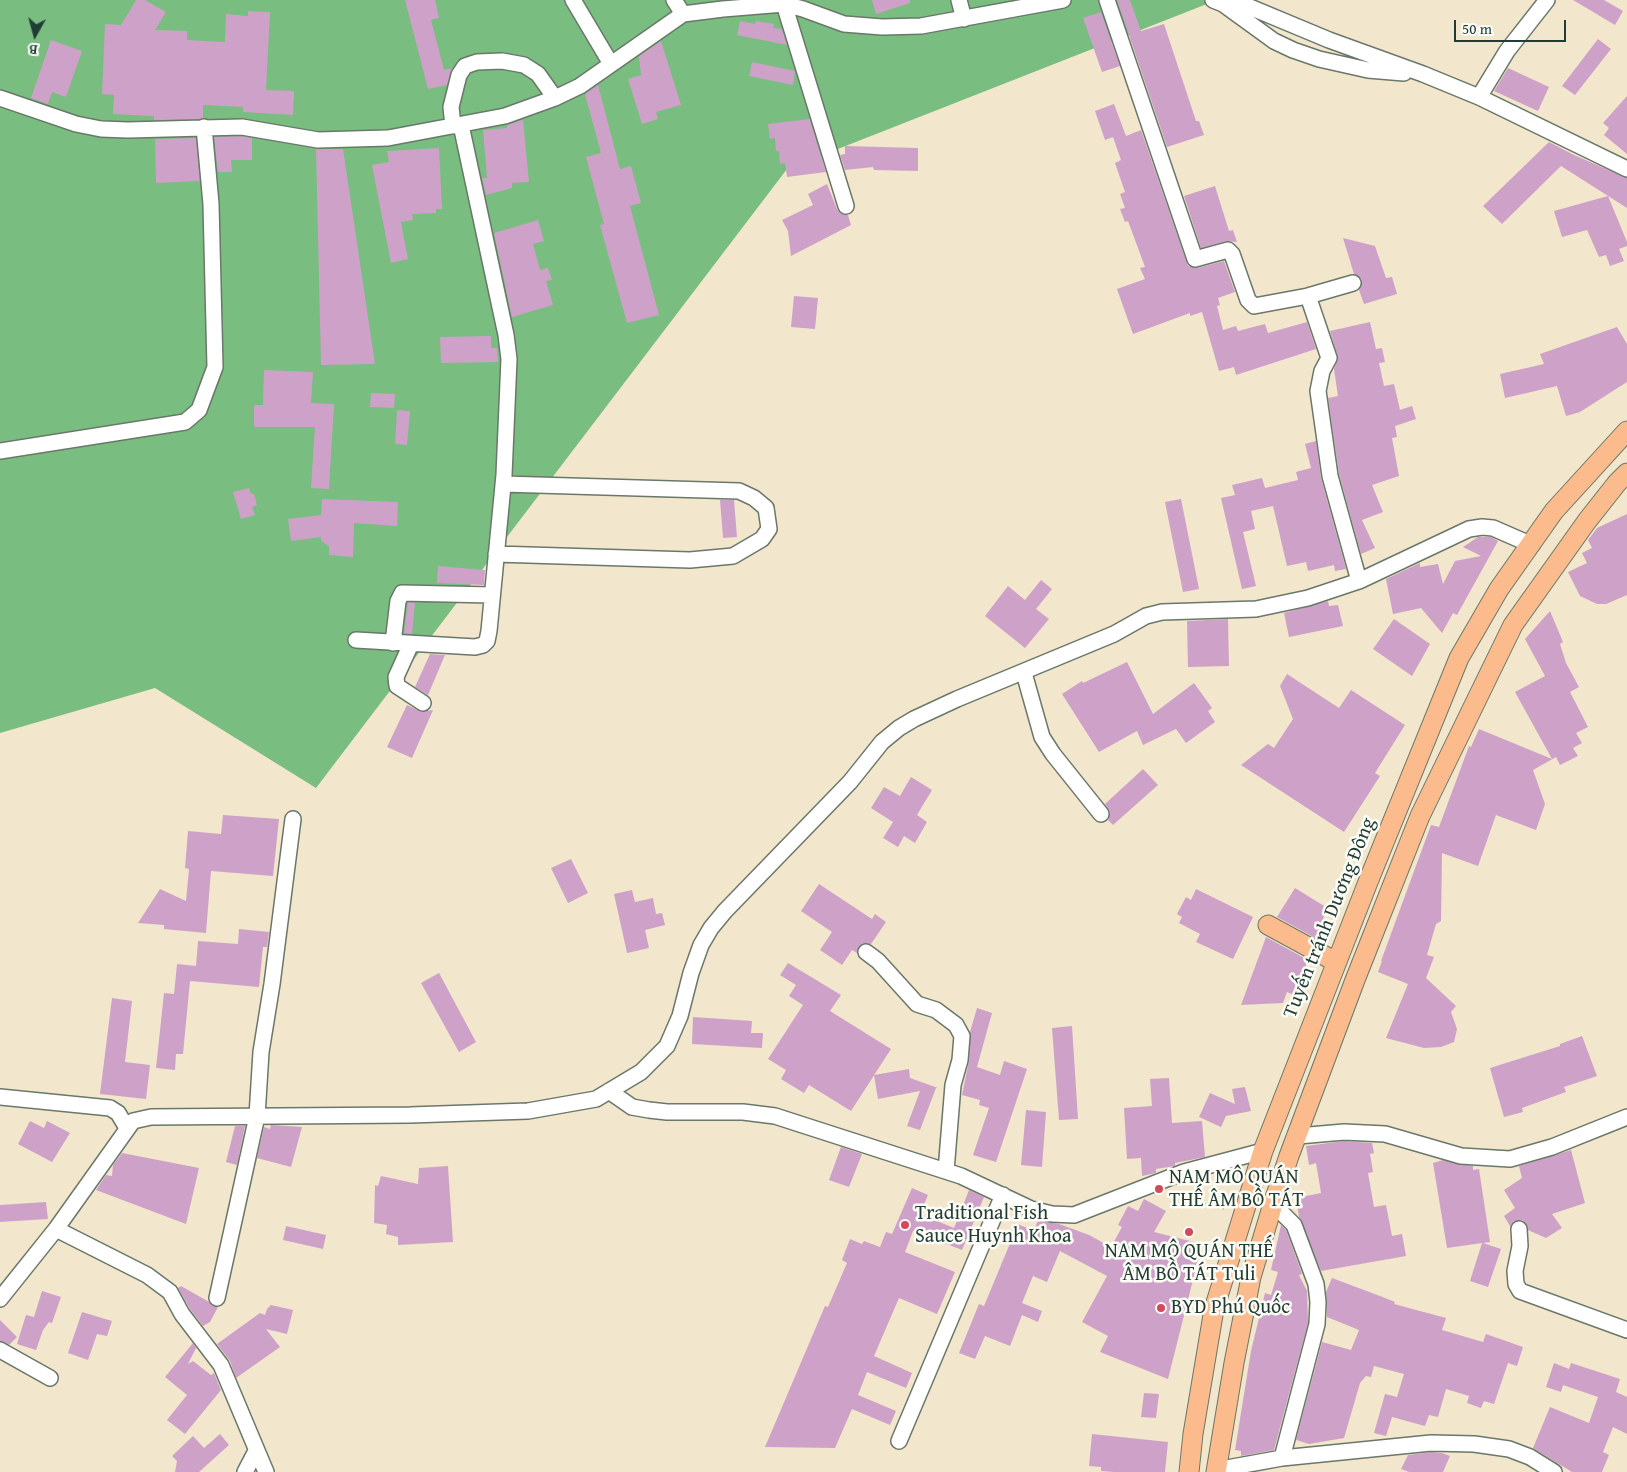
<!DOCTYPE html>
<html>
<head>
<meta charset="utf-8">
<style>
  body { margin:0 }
  #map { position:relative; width:1627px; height:1472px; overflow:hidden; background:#f2e6cc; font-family:"Gentium Book Plus",serif }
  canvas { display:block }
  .north { position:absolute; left:10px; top:10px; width:50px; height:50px; -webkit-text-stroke:4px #fdfcf7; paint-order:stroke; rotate:187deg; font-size:14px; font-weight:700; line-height:20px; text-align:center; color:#1f3d34 }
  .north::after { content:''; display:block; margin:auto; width:18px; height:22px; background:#1f3d34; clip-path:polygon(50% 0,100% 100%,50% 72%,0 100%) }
  .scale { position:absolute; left:1454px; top:20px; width:112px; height:22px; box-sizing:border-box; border:2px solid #1f3d34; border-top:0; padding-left:6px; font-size:15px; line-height:18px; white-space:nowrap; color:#1f3d34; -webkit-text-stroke:4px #fdfcf7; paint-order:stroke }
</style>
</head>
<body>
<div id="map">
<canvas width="1627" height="1472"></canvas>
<div class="north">B</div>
<div class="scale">50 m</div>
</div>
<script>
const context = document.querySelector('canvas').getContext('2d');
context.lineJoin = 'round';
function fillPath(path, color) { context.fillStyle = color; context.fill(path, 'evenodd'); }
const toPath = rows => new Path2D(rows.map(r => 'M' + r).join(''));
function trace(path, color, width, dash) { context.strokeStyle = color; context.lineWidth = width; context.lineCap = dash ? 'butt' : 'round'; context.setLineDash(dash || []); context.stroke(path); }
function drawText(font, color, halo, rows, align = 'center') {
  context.font = font + ' "Gentium Book Plus",serif'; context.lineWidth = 5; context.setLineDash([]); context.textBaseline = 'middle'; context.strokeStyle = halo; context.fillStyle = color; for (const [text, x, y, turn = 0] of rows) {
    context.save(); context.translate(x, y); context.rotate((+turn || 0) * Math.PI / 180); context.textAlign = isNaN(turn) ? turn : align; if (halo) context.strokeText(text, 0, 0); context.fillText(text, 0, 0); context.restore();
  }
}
const forest = toPath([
  [0,0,1217,0,787,169,316,788,155,688,0,733]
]);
const building = toPath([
  [136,0,145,0,166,12,155,30,187,31,187,40,225,42,226,14,248,16,248,11,270,12,266,90,294,91,293,115,243,112,243,107,203,105,203,118,200,119,154,120,154,116,113,114,114,95,102,94,105,24,121,25],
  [405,0,435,0,439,18,431,20,444,70,453,68,447,85,428,89],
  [872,0,910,0,910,3,876,14],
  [1117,0,1130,0,1141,31,1164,24,1196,121,1199,121,1204,135,1167,147],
  [1573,0,1604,0,1623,11,1615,25],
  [1101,12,1120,66,1102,72,1083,18],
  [740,21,755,24,756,21,774,24,773,28,782,29,787,45,737,35],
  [1598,39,1611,49,1575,95,1562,86],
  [51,40,82,51,66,97,52,92,48,104,31,98],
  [661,41,681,105,656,112,658,119,642,124,628,79,641,75,639,56],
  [752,62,795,71,793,85,749,76],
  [1508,68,1549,87,1538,111,1494,91],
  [598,85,620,169,631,166,641,203,630,206,659,315,627,323,600,225,604,224,586,157,601,153,585,94],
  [1627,96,1627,154,1604,135,1609,128,1603,123],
  [1114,104,1126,136,1141,130,1188,266,1197,268,1224,261,1235,292,1218,298,1220,305,1217,306,1223,330,1236,326,1238,331,1265,324,1268,333,1307,322,1316,349,1236,375,1234,367,1219,371,1202,312,1190,316,1190,313,1133,334,1117,289,1145,279,1140,268,1145,267,1128,221,1125,222,1120,209,1125,208,1120,194,1125,192,1115,163,1121,160,1113,137,1105,140,1095,111],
  [810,119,826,172,787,177,785,163,780,164,779,151,776,151,775,138,770,139,768,124],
  [523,120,529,182,512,183,512,188,486,195,482,178,487,178,483,130,507,128,507,125],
  [241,136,252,138,252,160,231,160,232,172,218,172,214,137],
  [196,138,200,181,156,183,155,139],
  [1549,142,1574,155,1627,178,1627,208,1561,166,1502,224,1483,206],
  [845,146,918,148,918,171,874,170,873,167,845,170,840,155,845,154],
  [439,148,442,209,436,209,436,213,412,214,413,220,401,222,408,259,391,263,372,165,389,162,387,151],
  [316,149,343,149,375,364,321,365],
  [827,184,837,209,840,213,848,215,851,225,791,256,788,231,782,220,813,205,808,194],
  [1215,186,1229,231,1233,230,1237,242,1226,241,1201,248,1184,196],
  [1608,196,1627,242,1627,246,1619,249,1624,261,1610,266,1606,255,1599,257,1587,230,1562,237,1554,211],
  [538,220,544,241,533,244,540,270,548,268,552,280,546,281,553,305,512,317,494,233],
  [1343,238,1375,246,1386,278,1392,277,1397,294,1364,304,1359,290,1362,280,1354,274],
  [794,296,818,298,815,329,791,327],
  [1370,322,1376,349,1382,348,1385,362,1379,363,1384,386,1394,384,1400,410,1412,406,1416,419,1395,426,1397,437,1392,438,1399,476,1372,485,1383,512,1362,520,1375,548,1361,554,1339,474,1328,398,1338,396,1334,369,1338,358,1330,331],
  [1617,327,1627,344,1627,382,1580,412,1566,416,1557,386,1505,398,1500,374,1544,364,1540,354],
  [491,336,491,348,497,348,498,362,441,363,440,337],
  [264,370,313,372,311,403,334,404,329,489,311,488,315,427,254,427,254,405,263,405],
  [371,393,395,394,394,408,370,407],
  [397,410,410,411,407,445,395,444],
  [1316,441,1321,478,1346,569,1335,571,1334,565,1308,571,1306,562,1287,566,1273,506,1251,511,1255,529,1243,532,1256,586,1242,589,1221,498,1235,495,1232,485,1262,478,1265,488,1298,480,1296,472,1311,468,1305,444],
  [249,488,251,494,254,494,257,505,252,507,255,515,241,519,233,492],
  [322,499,398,502,397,526,354,523,353,557,329,555,329,546,321,541,321,537,291,541,288,519,321,515],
  [1181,499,1199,589,1183,592,1165,502],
  [720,500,734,500,737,537,723,538],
  [1627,514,1627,595,1606,604,1597,604,1580,596,1568,572,1587,563,1582,553,1592,548,1588,540,1597,528],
  [1478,537,1491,537,1498,541,1457,615,1453,613,1442,633,1421,608,1393,614,1386,579,1420,563,1420,567,1438,564,1443,584,1455,561,1481,556,1463,547],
  [438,566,485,570,484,585,437,583],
  [1041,580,1052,589,1036,609,1049,619,1025,648,985,616,1008,586,1025,600],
  [1328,601,1329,606,1338,605,1343,626,1289,637,1284,613],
  [408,602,415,603,412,634,404,633],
  [1550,611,1563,642,1560,644,1566,663,1579,687,1570,692,1588,727,1576,733,1582,743,1573,748,1578,756,1560,765,1556,757,1533,770,1545,804,1536,830,1496,815,1478,866,1442,853,1441,921,1436,924,1427,955,1434,957,1426,978,1456,1006,1451,1012,1457,1029,1454,1042,1441,1047,1424,1048,1386,1038,1408,984,1378,972,1382,961,1381,961,1431,825,1439,827,1469,746,1471,747,1479,729,1552,759,1515,692,1545,676,1525,639],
  [1228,619,1229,666,1188,667,1187,621],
  [1394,619,1430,644,1412,676,1373,649],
  [430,654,445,655,428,695,415,687],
  [1127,662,1153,714,1194,683,1212,708,1208,711,1215,722,1186,743,1176,729,1143,745,1137,731,1099,752,1062,694,1082,681,1083,683],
  [1287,674,1339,708,1351,690,1405,725,1375,773,1380,776,1344,832,1241,765,1268,744,1274,748,1293,719,1280,686],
  [407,705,422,712,433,710,412,758,387,747],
  [1143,769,1158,785,1113,825,1108,820,1110,812,1105,804],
  [911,777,932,790,917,815,927,822,915,843,904,836,898,847,883,838,893,822,871,808,884,787,900,796],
  [223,815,279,819,273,876,211,871,206,933,164,929,164,925,138,923,160,889,186,901,189,869,185,868,188,831,221,834],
  [571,859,588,893,568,903,551,868],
  [819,884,872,919,875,914,886,922,871,944,862,944,857,953,852,950,842,965,820,950,832,932,801,911],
  [1295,888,1329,909,1323,918,1328,922,1317,939,1277,917],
  [1196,889,1253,917,1233,959,1196,942,1200,934,1179,923,1182,917,1177,914,1186,897,1191,900],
  [632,890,635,902,653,898,656,914,662,913,665,925,645,930,649,948,627,953,614,894],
  [239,929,269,932,267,947,263,947,259,987,190,981,183,1054,176,1054,175,1070,156,1068,164,993,174,994,177,964,196,966,198,941,238,944],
  [1266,937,1308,960,1294,995,1287,992,1283,1003,1241,1005],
  [788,963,841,995,830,1011,891,1049,851,1111,809,1085,804,1093,781,1079,786,1070,768,1059,803,1005,789,996,796,985,780,975],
  [439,973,476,1042,459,1052,421,983],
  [112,998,132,1001,125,1062,150,1065,146,1099,100,1094],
  [977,1008,992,1013,977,1067,1000,1075,1004,1061,1027,1069,996,1162,973,1155,989,1108,979,1105,980,1100,962,1095,969,1061,970,1032],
  [693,1017,752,1021,751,1033,763,1033,762,1048,692,1044],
  [1072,1026,1078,1119,1059,1120,1052,1028],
  [1582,1036,1597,1076,1564,1087,1566,1092,1522,1108,1523,1112,1504,1117,1490,1068,1560,1046,1560,1044],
  [909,1069,910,1078,938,1088,936,1088,920,1130,907,1126,920,1091,878,1099,874,1075],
  [1169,1078,1172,1123,1202,1121,1205,1157,1175,1163,1175,1166,1156,1169,1156,1173,1142,1176,1141,1158,1127,1159,1124,1108,1152,1106,1150,1079],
  [1245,1087,1251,1111,1226,1116,1221,1127,1199,1117,1210,1093,1235,1104,1232,1089],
  [1026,1110,1046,1112,1042,1167,1021,1165],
  [30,1121,44,1128,47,1121,70,1133,52,1162,18,1144],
  [271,1125,302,1127,291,1167,257,1158,264,1127,270,1129],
  [235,1126,245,1126,237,1165,226,1162],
  [1344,1141,1372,1143,1374,1153,1370,1154,1373,1172,1368,1173,1374,1207,1386,1205,1392,1236,1402,1234,1406,1256,1321,1271,1299,1217,1296,1198,1321,1193,1316,1163,1309,1165,1306,1146],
  [841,1147,862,1154,849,1187,829,1180],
  [1571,1150,1585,1203,1552,1214,1562,1228,1546,1238,1528,1230,1523,1220,1514,1221,1510,1226,1504,1216,1515,1208,1504,1190,1522,1178,1519,1166],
  [122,1153,199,1168,186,1224,96,1190,106,1175,112,1176,113,1165],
  [1443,1160,1473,1166,1473,1170,1479,1169,1490,1242,1483,1243,1501,1249,1488,1287,1470,1281,1482,1243,1447,1248,1433,1163],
  [448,1166,453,1242,398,1245,398,1237,386,1234,387,1225,374,1223,375,1185,378,1186,381,1176,418,1184,419,1168],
  [912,1188,928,1195,920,1214,954,1228,969,1190,984,1197,962,1250,913,1231,905,1252,955,1272,937,1314,899,1298,874,1356,912,1373,906,1388,867,1372,858,1395,896,1411,890,1425,852,1409,835,1448,765,1447,825,1306,828,1307,847,1263,842,1260,850,1239,862,1244,864,1241,880,1247,886,1232,892,1234],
  [1144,1199,1166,1211,1154,1232,1202,1244,1168,1379,1100,1352,1108,1336,1082,1322,1107,1276,1060,1251,1047,1282,1033,1276,1022,1303,1042,1311,1038,1322,1022,1315,1010,1346,985,1336,975,1359,959,1353,979,1304,984,1306,1011,1241,1007,1240,1015,1223,1034,1231,1038,1220,1059,1224,1089,1235,1111,1247,1122,1227,1118,1225,1128,1206,1138,1211],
  [46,1202,48,1219,0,1222,0,1205],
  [1281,1225,1286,1230,1302,1274,1299,1275,1307,1291,1308,1323,1274,1450,1241,1456,1241,1451,1235,1450,1251,1351,1265,1293,1271,1295,1278,1272,1271,1270],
  [286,1226,326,1235,323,1249,283,1240],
  [1332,1278,1380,1296,1395,1302,1394,1304,1446,1318,1442,1330,1483,1342,1486,1334,1523,1347,1517,1366,1508,1363,1494,1404,1484,1401,1481,1408,1467,1403,1469,1396,1446,1389,1438,1417,1429,1415,1425,1426,1392,1417,1386,1436,1374,1433,1385,1394,1397,1397,1404,1374,1374,1366,1371,1377,1366,1376,1360,1383,1344,1438,1309,1444,1296,1440,1322,1342,1351,1350,1359,1330,1327,1317,1326,1292],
  [181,1286,218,1307,210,1322,203,1326,190,1309,178,1288],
  [42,1291,61,1297,52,1323,49,1322,43,1330,36,1350,17,1344,26,1315,34,1317],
  [271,1305,293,1310,287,1334,266,1329,280,1347,236,1378,230,1361,217,1344,260,1313,265,1315,267,1309],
  [82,1312,112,1321,107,1336,97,1334,88,1360,68,1353],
  [0,1320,17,1337,9,1345,0,1341],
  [193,1343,196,1348,188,1364,193,1361,211,1375,214,1373,221,1390,185,1434,167,1420,187,1395,165,1377],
  [1554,1363,1569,1369,1571,1363,1620,1379,1616,1392,1627,1397,1627,1434,1613,1427,1603,1452,1609,1455,1602,1472,1572,1472,1533,1448,1550,1407,1589,1423,1598,1397,1563,1385,1561,1392,1546,1387],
  [1144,1393,1159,1394,1156,1418,1141,1417],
  [220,1434,229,1445,199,1472,175,1472,177,1461,172,1456,193,1436,204,1448],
  [1092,1434,1168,1442,1165,1472,1114,1472,1101,1471,1101,1467,1089,1466],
  [1431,1452,1442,1453,1450,1456,1443,1472,1409,1472,1401,1469,1408,1455]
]);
const path = toPath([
  [1175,1198,1214,1206],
  [1218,1207,1227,1209]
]);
const minor = toPath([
  [573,0,611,64],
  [674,0,683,14],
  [959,0,964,19],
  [1107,0,1195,259,1228,250,1232,254,1248,300,1254,306,1308,296,1329,358,1322,371,1318,391,1330,476,1359,581],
  [1213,0,1223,4,1274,41,1293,50,1319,59,1368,70,1404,73],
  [1233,0,1329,40,1423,74,1479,97,1627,169],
  [784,4,846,206],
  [1479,97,1507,51,1547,0],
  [0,98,76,124,101,129,128,130,242,127,318,140,388,138,505,116,555,98,580,86,683,14,723,9,784,4,803,9,844,24,882,27,921,26,1063,0],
  [453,126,451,107,459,75,465,66,477,62,502,61,524,65,538,74,555,98],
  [1308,296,1353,283],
  [0,451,185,422,199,410,215,367,211,204,204,127],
  [496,554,690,560,733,556,762,539,769,529,766,508,754,498,739,491,503,484],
  [356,640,475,647,483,645,487,641,489,631,504,475,509,359,506,335,461,125],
  [393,643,398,601,402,593,492,595],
  [411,644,396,677,397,686,423,703],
  [1024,673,1042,737,1053,754,1101,814],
  [866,952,878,961,917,1004,936,1010,956,1025,962,1036,960,1060,953,1085,946,1171],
  [609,1091,632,1107,649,1110,667,1112,743,1112,775,1116,961,1176,1031,1209,1052,1214,1074,1215,1184,1172,1263,1151],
  [0,1097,110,1108,118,1113,127,1128],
  [1298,1136,1344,1132,1385,1134,1461,1156,1510,1159,1552,1147,1627,1117],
  [1273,1204,1294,1225,1316,1284,1318,1302,1317,1324,1282,1458],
  [56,1229,147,1275,170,1292,182,1314,221,1365,266,1472],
  [1519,1229,1520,1246,1515,1271,1516,1284,1520,1291,1627,1330],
  [217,1298,257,1116,261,1052,272,984,293,819],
  [0,1299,56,1229,133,1121,151,1117,410,1115,528,1111,596,1099,641,1072,667,1046,680,1016,691,973,701,945,711,928,725,911,850,782,882,742,899,728,914,719,957,699,1114,634,1146,616,1162,612,1256,609,1308,598,1359,581,1469,529,1482,527,1493,528,1532,545],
  [0,1350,50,1378],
  [899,1441,1003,1195],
  [1216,1470,1282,1458,1431,1443,1474,1444,1509,1449,1530,1457,1554,1472],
  [245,1472,256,1451]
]);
const major = toPath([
  [1268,925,1336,962],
  [1189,1472,1193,1434,1214,1309,1263,1151,1368,882,1459,658,1499,589,1554,511,1627,431],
  [1216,1472,1234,1363,1251,1277,1273,1204,1289,1156,1355,980,1420,816,1513,625,1587,521,1617,483,1627,473]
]);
const markers = [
  [1159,1189,5,"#d1495b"],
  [905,1225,5,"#d1495b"],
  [1189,1232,5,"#d1495b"],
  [1161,1308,5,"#d1495b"]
];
const streetNames = [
  ["Tuyến tránh Dương Đông",1330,918,-68]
];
const poiNames = [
  ["NAM MÔ QUÁN",1169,1178],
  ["THẾ ÂM BỒ TÁT",1169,1201],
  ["Traditional Fish",915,1214],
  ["Sauce Huynh Khoa",915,1237],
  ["NAM MÔ QUÁN THẾ",1189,1252,"center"],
  ["ÂM BỒ TÁT Tuli",1189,1275,"center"],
  ["BYD Phú Quốc",1171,1308]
];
fillPath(forest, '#79bd80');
fillPath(building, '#cea2c8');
trace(minor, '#697869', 18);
trace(major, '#697869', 21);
trace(path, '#697869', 2.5, [1, 4]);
trace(minor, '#fff', 15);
trace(major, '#fbbb8d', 19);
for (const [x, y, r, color] of markers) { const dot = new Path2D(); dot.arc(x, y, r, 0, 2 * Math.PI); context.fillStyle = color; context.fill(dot); trace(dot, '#fdfcf7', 2); }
drawText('20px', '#1f3d34', '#fdfcf7', streetNames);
drawText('20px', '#1f3d34', '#fdfcf7', poiNames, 'left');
</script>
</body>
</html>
